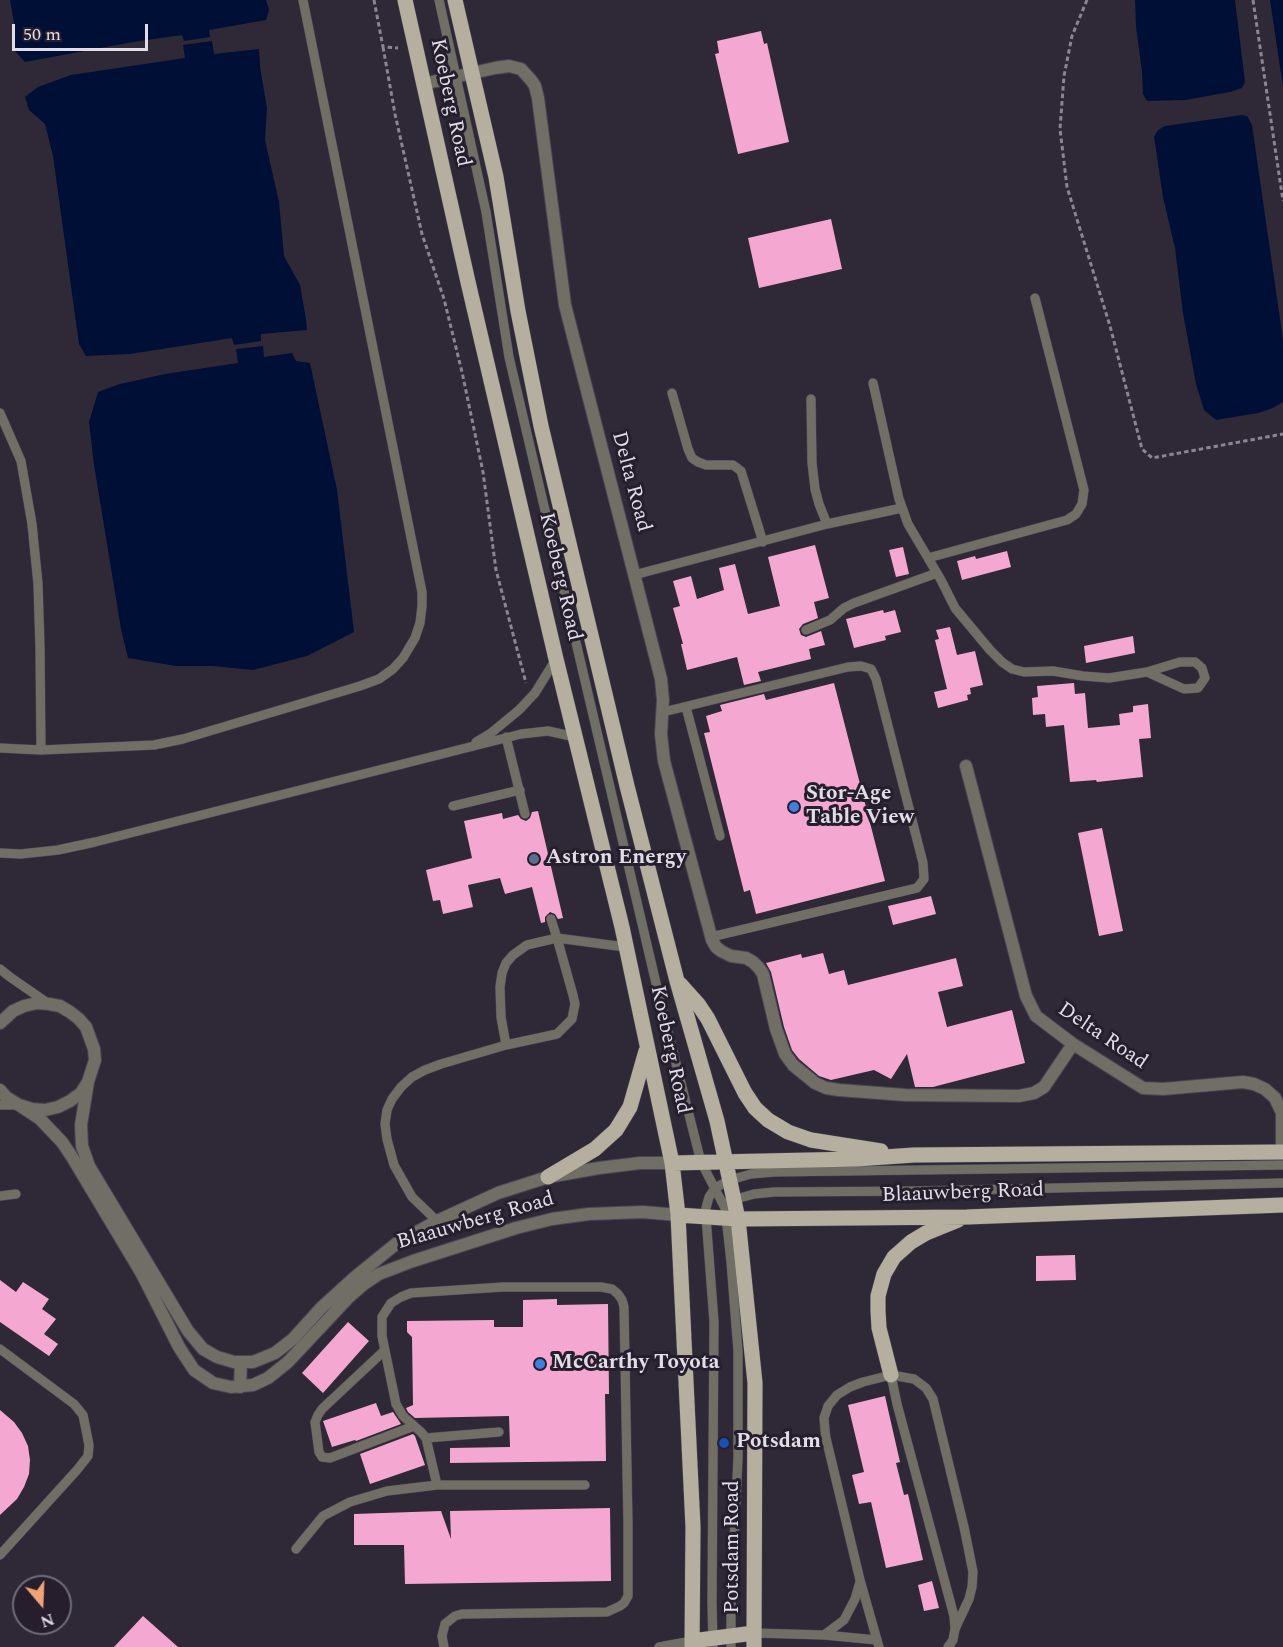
<!DOCTYPE html>
<html>
<head>
<meta charset="utf-8">
<style>
  body { margin:0 }
  #map { position:relative; width:1283px; height:1647px; overflow:hidden; background:#2f2837; font-family:Spectral,serif }
  canvas { display:block }
  .north { position:absolute; left:12px; top:1575px; width:60px; height:60px; box-sizing:border-box; background:#261e2d; border:2px solid #716a77; border-radius:50%; rotate:161deg; font-size:16px; font-weight:700; line-height:24px; text-align:center; color:#e1dde7 }
  .north::after { content:''; display:block; margin:auto; width:21px; height:27px; background:#efa377; clip-path:polygon(50% 0,100% 100%,50% 72%,0 100%) }
  .scale { position:absolute; left:12px; top:24px; width:136px; height:27px; box-sizing:border-box; border:3px solid #e1dde7; border-top:0; padding-left:8px; font-size:18px; line-height:21px; white-space:nowrap; color:#e1dde7; -webkit-text-stroke:4px #261e2d; paint-order:stroke }
</style>
</head>
<body>
<div id="map">
<canvas width="1283" height="1647"></canvas>
<div class="north">N</div>
<div class="scale">50 m</div>
</div>
<script>
const context = document.querySelector('canvas').getContext('2d');
context.lineJoin = 'round';
function fillPath(path, color) { context.fillStyle = color; context.fill(path, 'evenodd'); }
const toPath = rows => new Path2D(rows.map(r => 'M' + r).join(''));
function trace(path, color, width, dash) { context.strokeStyle = color; context.lineWidth = width; context.lineCap = dash ? 'butt' : 'round'; context.setLineDash(dash || []); context.stroke(path); }
function drawText(font, color, halo, rows, align = 'center') {
  context.font = font + ' Spectral,serif'; context.lineWidth = 6; context.setLineDash([]); context.textBaseline = 'middle'; context.strokeStyle = halo; context.fillStyle = color; for (const [text, x, y, turn = 0] of rows) {
    context.save(); context.translate(x, y); context.rotate((+turn || 0) * Math.PI / 180); context.textAlign = isNaN(turn) ? turn : align; if (halo) context.strokeText(text, 0, 0); context.fillText(text, 0, 0); context.restore();
  }
}
const water = toPath([
  [10,0,266,0,269,10,266,20,209,30,210,37,184,41,182,35,133,42,25,62,14,50,14,22],
  [1135,0,1235,0,1245,82,1242,88,1230,92,1185,100,1147,101,1143,94,1142,72,1136,26],
  [1270,0,1283,0,1283,87],
  [212,41,214,54,259,49,260,67,267,108,265,140,279,202,284,256,300,285,306,319,307,330,261,334,261,341,234,345,232,338,130,354,86,356,79,344,53,156,45,124,29,110,25,97,38,87,71,75,185,58,183,45],
  [1242,115,1247,116,1252,125,1283,340,1283,402,1273,408,1258,413,1216,420,1204,410,1196,384,1183,313,1175,248,1163,197,1154,137,1158,130,1165,126],
  [263,346,264,357,292,353,296,361,310,363,337,490,354,632,307,656,253,670,213,666,176,666,128,658,121,629,94,465,89,422,98,392,120,384,165,374,238,363,236,349]
]);
const building = toPath([
  [761,31,764,44,767,43,789,142,738,154,715,54,719,53,717,41],
  [831,219,842,269,759,288,748,238],
  [815,545,829,598,814,602,818,618,803,624,799,629,801,635,806,637,821,631,825,645,809,649,811,659,758,672,761,681,744,685,737,657,687,670,681,644,683,644,673,608,680,606,673,581,691,576,697,599,724,590,719,568,735,564,748,614,780,606,768,557],
  [903,547,909,574,896,577,889,550],
  [1007,551,1011,567,962,580,957,561,975,556,976,559],
  [883,610,884,613,895,610,901,632,885,636,886,640,854,648,846,619],
  [950,627,957,655,975,651,983,685,970,688,971,694,967,695,968,700,938,708,934,692,947,689,935,640,939,639,936,630],
  [1133,636,1135,653,1086,663,1084,646],
  [834,683,885,881,756,914,750,890,744,892,704,733,710,732,706,716,722,711,720,705,764,694,766,700],
  [1074,683,1075,694,1085,693,1088,728,1120,725,1119,714,1133,712,1133,706,1148,704,1151,738,1139,739,1143,777,1097,782,1096,780,1070,782,1064,725,1046,727,1045,714,1033,715,1032,698,1038,697,1037,686],
  [538,811,563,918,558,919,555,914,550,912,545,917,545,922,541,923,532,887,505,894,500,878,468,885,473,907,443,914,440,900,433,901,426,870,472,858,464,821,502,813,503,819,518,815,521,819,526,821,530,818,532,812],
  [1102,828,1123,931,1099,936,1078,833],
  [931,896,936,914,893,925,888,906],
  [823,953,829,974,844,970,848,985,956,958,963,986,938,992,947,1027,1012,1010,1025,1063,933,1087,915,1087,907,1054,891,1079,874,1070,831,1080,819,1076,799,1059,792,1050,784,1027,771,972,766,963,801,954,802,958],
  [1075,1255,1076,1280,1036,1281,1036,1256],
  [0,1280,16,1292,23,1282,49,1299,42,1309,56,1319,44,1334,58,1344,49,1356,0,1322],
  [557,1299,557,1305,608,1304,609,1394,605,1394,606,1461,450,1463,450,1448,510,1447,509,1416,415,1418,408,1412,406,1408,413,1405,412,1337,407,1332,407,1321,494,1320,494,1327,523,1327,523,1300],
  [348,1322,369,1341,323,1393,302,1373],
  [885,1396,900,1462,896,1463,904,1495,908,1494,923,1560,886,1568,871,1502,859,1504,852,1475,864,1472,848,1405],
  [376,1403,381,1416,393,1412,401,1424,356,1441,355,1440,332,1447,323,1421],
  [0,1410,14,1422,22,1433,28,1446,30,1460,29,1474,24,1487,17,1499,0,1515],
  [413,1434,415,1436,425,1465,370,1484,360,1454],
  [610,1508,611,1581,405,1584,404,1545,354,1545,354,1514,441,1511,451,1539,450,1511],
  [932,1581,939,1608,924,1611,918,1585],
  [143,1616,178,1647,114,1647]
]);
const path = toPath([
  [374,0,383,47,398,48],
  [1087,0,1072,36,1064,76,1060,129,1067,187,1110,326,1142,449,1152,458,1283,434],
  [1253,0,1283,201],
  [383,47,395,114,422,234,444,299,462,372,483,472,496,570,526,683]
]);
const lane = toPath([
  [439,0,486,212,509,357,659,996,701,1162,725,1208,731,1262,738,1351,738,1458,731,1602,731,1647],
  [873,383,899,499,908,524,941,580,955,608,990,650,1002,662,1012,669,1024,672,1053,671,1083,676,1109,678,1147,672,1180,662,1195,662,1202,668,1205,678,1198,688,1184,689,1147,672],
  [672,393,688,449,692,458,698,462,706,465,733,465,741,471,763,542],
  [811,399,812,463,815,489,819,504,827,524],
  [0,413,21,461,32,524,38,584,40,648,41,750],
  [928,558,1067,520,1076,514,1082,504,1084,490,1035,298],
  [634,575,827,524,902,508],
  [806,630,830,620,844,608,854,603,937,573],
  [686,707,720,836],
  [663,712,848,667,861,666,871,669,876,679,923,863,924,879,917,888,711,937],
  [506,737,525,814],
  [476,742,491,733,519,710,535,693,556,659],
  [0,748,41,750,154,745,183,739,360,686,379,679,393,669,403,658,415,638,420,623,422,606,422,592,303,0],
  [453,806,520,790],
  [0,853,21,854,58,850,95,842,521,734,548,731,575,737],
  [551,919,557,938,573,995,575,1004,572,1019,557,1034,506,1045,501,1017,500,987,502,973,506,963,513,955,527,945,557,938,625,947],
  [0,969,10,977,49,1004],
  [0,1105,19,1105],
  [0,1196,16,1194],
  [729,1201,754,1194,774,1192,920,1191,1283,1183],
  [437,1221,412,1197,394,1165,387,1139,385,1124,387,1110,392,1099,401,1087,412,1077,425,1070,441,1064,506,1045],
  [0,1349,74,1404,83,1415,89,1445,88,1456,77,1470,0,1555],
  [385,1350,322,1409,318,1415,315,1422,319,1452,322,1457,330,1458,414,1426],
  [891,1375,897,1404,954,1616,955,1629,953,1640,948,1647],
  [426,1438,499,1432],
  [437,1485,426,1438,421,1432,403,1416,396,1404,382,1336,382,1317,391,1303,401,1297,411,1293,503,1287,601,1287,612,1289,618,1294,622,1300,624,1307,628,1524,628,1596,624,1603,620,1606,607,1612,462,1614,455,1616,445,1624,442,1636,444,1647],
  [296,1549,323,1516,350,1502,387,1491,437,1485,585,1485],
  [754,1633,824,1635,877,1640],
  [824,1635,844,1620,855,1599,860,1582],
  [659,1647,692,1641],
  [713,1647,712,1602,714,1322,706,1217,706,1208,709,1197,715,1188,730,1180,751,1174,774,1172,1283,1165],
  [879,1647,860,1580,826,1438,825,1430,824,1418,828,1406,837,1395,850,1387,863,1382,891,1375,914,1379,926,1388,933,1399,964,1527,973,1572,972,1587,969,1599,955,1629]
]);
const street = toPath([
  [423,84,495,68,509,66,521,69,531,80,535,86,538,98,565,305,661,679,663,700,661,734,664,761,712,940,716,947,721,951,731,956,746,958,753,962,759,968,763,974,776,1029,785,1054,793,1065,815,1083,826,1088,839,1090,905,1095,1019,1096,1034,1093,1044,1087,1073,1044],
  [966,766,1026,996,1036,1016,1073,1044,1143,1088,1163,1089,1243,1082,1254,1084,1265,1089,1275,1098,1282,1113,1282,1152],
  [0,1023,13,1011,24,1006,37,1003,49,1004,60,1006,70,1012,79,1019,86,1027,94,1049,95,1060,88,1082,81,1093,70,1101,58,1107,45,1110,32,1109,19,1105,6,1097,0,1090],
  [88,1082,81,1125,82,1146,89,1166,188,1331,203,1349,217,1357,234,1362,253,1362,275,1353,293,1339,321,1308,354,1278,397,1243,437,1221,498,1193,548,1177,599,1168,640,1163,672,1163],
  [19,1105,40,1119,62,1142,72,1157,142,1274,179,1347,194,1370,213,1383,231,1387,253,1385,268,1378,288,1362,349,1297,364,1284,379,1274,413,1261,516,1228,552,1219,589,1214,643,1212,678,1215],
  [240,1387,241,1362]
]);
const primary = toPath([
  [405,0,468,282,556,659,622,927,672,1163,678,1215,693,1527,692,1647],
  [455,0,496,177,518,311,541,426,627,786,677,981,717,1121,738,1219,755,1383,754,1647],
  [680,984,698,1004,708,1019,745,1093,755,1108,768,1120,788,1132,811,1140,881,1151],
  [672,1163,856,1159,914,1155,1283,1152],
  [548,1177,595,1149,616,1130,630,1107,646,1051],
  [678,1215,738,1219,967,1217,1283,1205],
  [891,1375,879,1328,878,1311,878,1296,884,1274,894,1257,911,1242,926,1233,958,1220],
  [692,1641,754,1633]
]);
const markers = [
  [794,807,6,"#3f7fe0"],
  [534,859,6,"#5c6f8a"],
  [540,1364,6,"#3f7fe0"],
  [724,1443,6,"#1a4fb4"]
];
const streetNames = [
  ["Koeberg Road",449,103,78],
  ["Delta Road",630,482,75],
  ["Koeberg Road",559,577,77],
  ["Delta Road",1102,1037,34],
  ["Koeberg Road",669,1050,78],
  ["Blaauwberg Road",963,1194,-2],
  ["Blaauwberg Road",476,1222,-16],
  ["Potsdam Road",734,1547,-90]
];
const poiNames = [
  ["Stor-Age",806,795],
  ["Table View",806,819],
  ["Astron Energy",546,859],
  ["McCarthy Toyota",552,1364],
  ["Potsdam",736,1443]
];
fillPath(water, '#000f36');
fillPath(building, '#f4a8d1');
trace(lane, '#4b4553', 10);
trace(street, '#4b4553', 14);
trace(primary, '#4b4553', 16);
trace(path, '#8a8591', 3, [4.5, 3]);
trace(lane, '#706e65', 9);
trace(street, '#706e65', 12);
trace(primary, '#b4af9e', 15);
for (const [x, y, r, color] of markers) { const dot = new Path2D(); dot.arc(x, y, r, 0, 2 * Math.PI); context.fillStyle = color; context.fill(dot); trace(dot, '#261e2d', 2); }
drawText('21px', '#e1dde7', '#261e2d', streetNames);
drawText('bold 21px', '#e1dde7', '#261e2d', poiNames, 'left');
</script>
</body>
</html>
